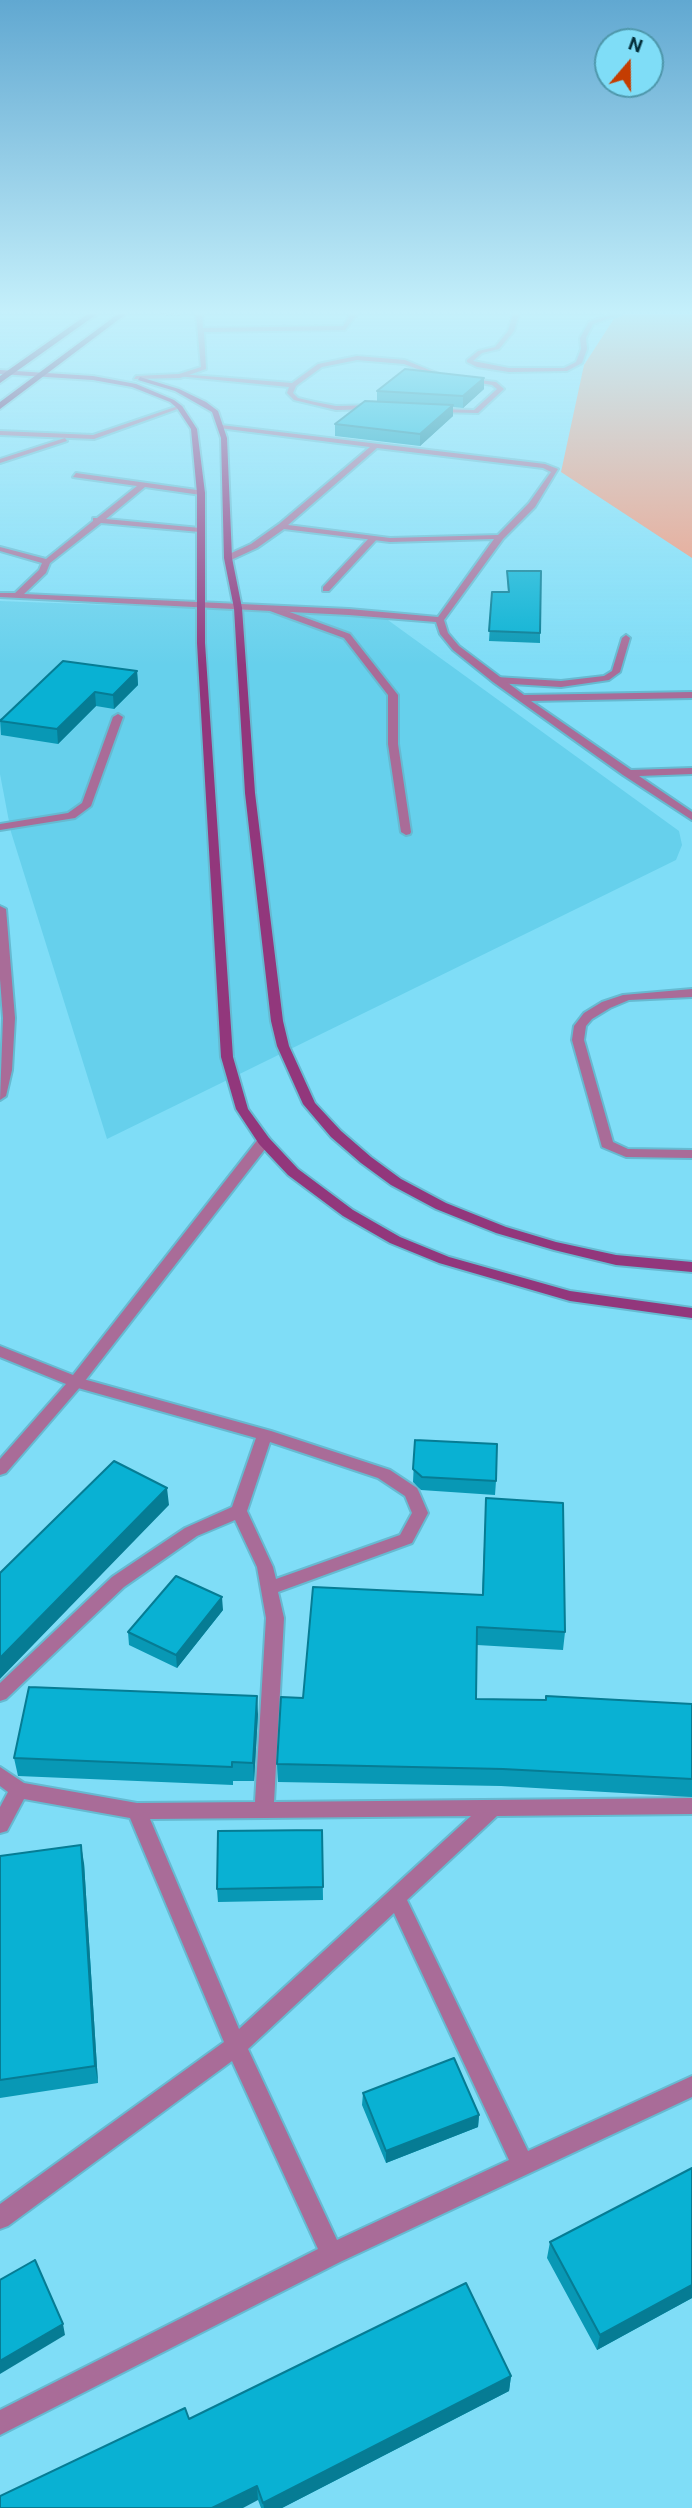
<!DOCTYPE html>
<html>
<head>
<meta charset="utf-8">
<style>
  body { margin:0 }
  #map { position:relative; width:692px; height:2508px; overflow:hidden; background:#7fddf7; font-family:Roboto,sans-serif }
  canvas { display:block }
  .north { position:absolute; left:594px; top:28px; width:70px; height:70px; box-sizing:border-box; background:#7fddf7; border:2px solid #4e97ab; border-radius:50%; rotate:20deg; font-size:19px; font-weight:700; line-height:28px; text-align:center; color:#042f3a }
  .north::after { content:''; display:block; margin:auto; width:24px; height:32px; background:#c43d02; clip-path:polygon(50% 0,100% 100%,50% 72%,0 100%) }
</style>
</head>
<body>
<div id="map">
<canvas width="692" height="2508"></canvas>
<div class="north">N</div>
</div>
<script>
const context = document.querySelector('canvas').getContext('2d');
context.lineJoin = 'round';
function fillPath(path, color) { context.fillStyle = color; context.fill(path, 'evenodd'); }
const toPath = rows => new Path2D(rows.map(r => 'M' + r).join(''));
function trace(path, color, width, dash) { context.strokeStyle = color; context.lineWidth = width; context.lineCap = dash ? 'butt' : 'round'; context.setLineDash(dash || []); context.stroke(path); }
const built = toPath([
  [0,601,381,615,679,831,682,845,676,860,107,1139,11,832,0,774]
]);
const green = toPath([
  [617,314,692,314,692,558,561,472,584,365]
]);
const path = toPath([
  [160,314,180,315]
]);
const service = toPath([
  [357,356,405,360,444,376,439,377,404,364,357,360,322,367,296,386,293,393,298,398,315,402,336,406,375,405,378,407,375,409,336,410,294,400,287,393,289,387,177,376,180,374,292,383,318,364,357,356],
  [463,378,496,382,504,389,478,413,435,412,437,409,474,410,497,389,492,385,463,380,463,378],
  [371,536,378,538,329,591,323,591,323,587,371,536],
  [270,607,276,607,350,634,398,695,398,744,411,832,410,834,406,835,401,832,388,744,388,695,344,638,270,611,270,607],
  [626,635,630,638,620,672,609,680,561,687,496,683,491,680,496,677,561,681,604,676,612,671,622,638,626,635],
  [118,714,123,717,91,806,75,818,0,830,0,824,68,813,82,803,113,717,118,714],
  [76,1377,271,1431,390,1470,417,1488,419,1492,428,1513,412,1543,278,1592,284,1618,274,1802,692,1798,692,1814,497,1816,407,1900,528,2151,692,2076,692,2097,340,2262,0,2435,0,2410,318,2249,232,2061,8,2226,0,2229,0,2204,224,2042,130,1818,24,1799,7,1831,0,1833,0,1807,8,1792,0,1786,0,1767,24,1783,137,1803,255,1802,266,1618,257,1567,235,1520,197,1536,124,1587,6,1699,0,1701,0,1683,112,1577,185,1528,232,1507,256,1438,71,1386,68,1382,71,1378,76,1377],
  [270,1442,378,1478,405,1496,412,1513,400,1535,276,1579,273,1567,247,1511,270,1442],
  [471,1816,239,2029,150,1819,264,1818,471,1816],
  [394,1913,509,2160,337,2240,248,2049,394,1913]
]);
const minor = toPath([
  [196,314,202,314,203,328,343,326,351,314,357,314,345,330,204,332,206,369,180,378,134,379,136,376,179,374,201,367,196,314],
  [513,314,519,314,514,331,499,349,482,353,473,361,509,368,564,368,576,362,581,349,580,338,589,322,614,314,621,314,593,324,586,338,587,349,582,363,567,371,509,372,477,367,467,362,467,360,478,351,495,347,508,331,513,314],
  [178,406,183,407,94,439,0,435,0,431,93,435,178,406],
  [221,425,545,464,558,469,535,507,503,539,444,620,448,633,459,646,524,695,692,692,692,698,531,701,631,770,692,768,692,774,639,776,692,812,692,820,623,775,493,682,453,650,440,634,436,622,349,615,0,597,0,593,15,593,39,570,42,563,0,551,0,547,46,559,93,521,93,518,97,518,137,486,73,477,76,473,204,491,205,493,201,495,145,487,106,519,200,528,204,530,200,532,101,523,50,563,46,573,24,594,349,609,438,617,494,539,390,542,284,529,257,548,231,560,225,560,225,556,251,544,279,524,370,447,219,428,221,425],
  [377,448,543,468,551,472,529,503,498,535,390,538,288,525,377,448],
  [65,438,67,441,0,463,0,459,65,438],
  [692,989,692,997,629,1000,610,1008,592,1019,586,1026,584,1040,613,1142,628,1149,692,1150,692,1158,626,1157,602,1147,572,1040,574,1026,584,1013,602,1002,623,995,692,989],
  [264,1137,269,1138,271,1141,269,1144,81,1386,6,1473,0,1475,0,1459,66,1384,0,1357,0,1346,73,1375,259,1138,264,1137]
]);
const tertiary = toPath([
  [0,906,6,909,15,1018,12,1070,6,1096,0,1100,3,1018,0,979,0,906]
]);
const secondary = toPath([
  [0,370,93,376,136,384,174,400,182,406,197,429,205,493,205,643,233,1057,248,1109,269,1138,298,1169,353,1210,400,1237,449,1257,570,1291,692,1308,692,1318,570,1301,439,1263,390,1243,343,1216,288,1175,259,1144,236,1109,221,1057,197,643,197,493,191,429,177,408,170,402,132,387,93,380,0,374,0,370],
  [140,377,179,389,206,402,218,411,227,438,232,558,242,608,255,793,283,1021,289,1046,315,1103,341,1131,371,1157,401,1179,446,1203,506,1227,556,1242,616,1255,692,1262,692,1272,616,1265,554,1250,496,1233,436,1209,391,1185,361,1163,331,1137,303,1104,277,1046,271,1021,245,793,234,608,224,558,221,438,212,412,175,391,138,380,140,377]
]);
const trunk = toPath([
  [88,314,97,314,0,383,0,376,88,314],
  [118,314,126,314,0,409,0,402,118,314]
]);
const wall = toPath([
  [484,389,463,408,453,407,453,416,420,446,335,436,335,424,377,401,377,391],
  [507,571,540,633,540,643,489,641,492,592,508,592],
  [137,671,138,685,114,709,96,706,58,744,1,735,0,719],
  [415,1440,496,1481,495,1495,421,1490,413,1482],
  [486,1498,565,1632,563,1650,477,1645,476,1699,692,1704,692,1797,501,1786,278,1782,277,1764,303,1698,482,1595],
  [223,1610,177,1668,129,1645,128,1632],
  [258,1714,254,1781,233,1781,233,1785,18,1776,14,1758],
  [322,1830,323,1900,218,1902,217,1889],
  [0,1856,84,1863,98,2083,0,2098],
  [363,2093,479,2115,478,2127,386,2163,362,2105],
  [692,2168,692,2298,597,2350,547,2258,550,2242],
  [511,2376,509,2391,282,2508,261,2508,258,2500,189,2419]
]);
const shadedWall = toPath([
  [484,378,484,389,463,408,463,396],
  [453,405,453,416,420,446,420,434],
  [137,671,138,685,114,709,113,695],
  [95,692,96,706,58,744,57,729],
  [167,1488,169,1505,0,1679,0,1658],
  [222,1597,223,1610,177,1668,176,1655],
  [257,1696,258,1714,254,1781,253,1763],
  [81,1845,84,1863,98,2083,95,2066],
  [479,2115,478,2127,386,2163,386,2151],
  [692,2285,692,2298,597,2350,600,2335],
  [63,2324,65,2335,0,2374,0,2361],
  [511,2376,509,2391,282,2508,264,2508,263,2503],
  [257,2486,258,2500,243,2508,212,2508]
]);
const building = toPath([
  [405,369,484,378,463,396,377,391,405,369],
  [365,401,453,405,420,434,335,424,365,401],
  [507,571,541,571,540,633,489,631,492,592,509,592,507,571],
  [63,661,137,671,113,695,95,692,57,729,0,721,63,661],
  [415,1440,497,1444,496,1481,422,1477,413,1469,415,1440],
  [114,1461,167,1488,0,1658,0,1573,114,1461],
  [486,1498,563,1503,565,1632,477,1627,476,1699,546,1700,546,1696,692,1704,692,1779,503,1769,277,1764,281,1697,303,1698,313,1587,483,1595,486,1498],
  [176,1576,222,1597,176,1655,128,1632,176,1576],
  [29,1687,257,1696,253,1763,232,1762,232,1767,14,1758,29,1687],
  [322,1830,323,1887,217,1889,218,1831,322,1830],
  [81,1845,95,2066,0,2080,0,1856,81,1845],
  [454,2058,479,2115,386,2151,363,2093,454,2058],
  [692,2168,692,2285,600,2335,550,2242,692,2168],
  [35,2260,63,2324,0,2361,0,2280,35,2260],
  [466,2283,511,2376,263,2503,257,2486,212,2508,0,2508,0,2496,185,2408,189,2419,466,2283]
]);
fillPath(built, '#66d0ec');
fillPath(green, '#f59578');
trace(service, '#66bad1', 4);
trace(minor, '#66bad1', 4);
trace(tertiary, '#66bad1', 4);
trace(secondary, '#66bad1', 4);
trace(trunk, '#66bad1', 4);
trace(path, '#458b9e', 2, [3.5, 2]);
fillPath(service, '#a96c98');
fillPath(minor, '#a96c98');
fillPath(tertiary, '#a96c98');
fillPath(secondary, '#92377c');
fillPath(trunk, '#661156');
fillPath(wall, '#0898b5');
fillPath(shadedWall, '#067c94');
fillPath(building, '#09b1d3');
trace(building, '#067c94', 2);
const sky = context.createLinearGradient(0, 0, 0, 665);
sky.addColorStop(0, '#61a8d1');
sky.addColorStop(0.47, '#c5f0fb');
sky.addColorStop(1, '#c5f0fb00');
context.fillStyle = sky;
context.fillRect(0, 0, 692, 665);
</script>
</body>
</html>
